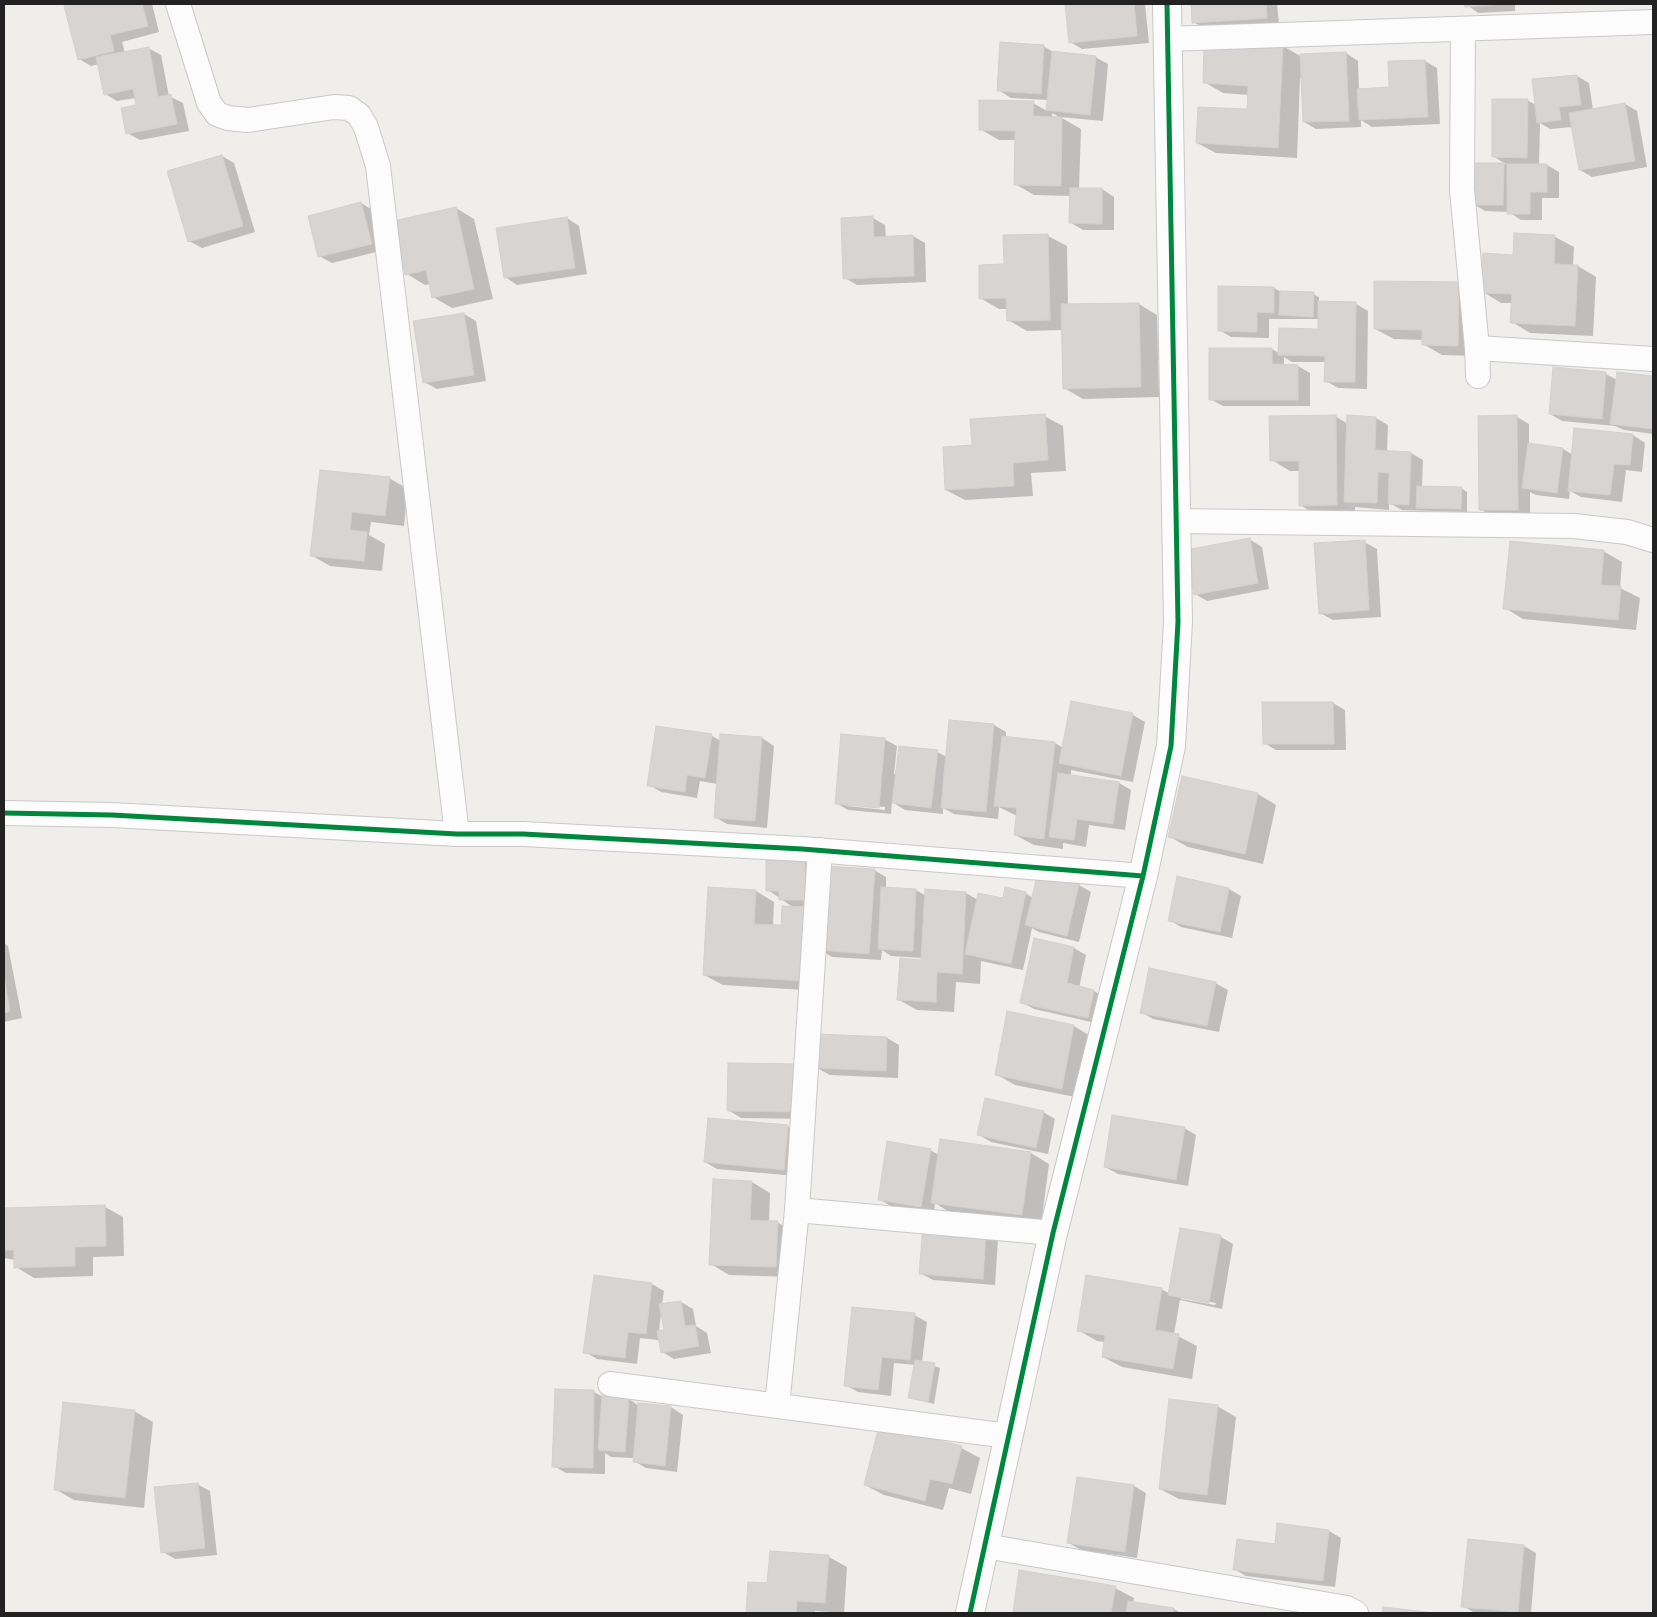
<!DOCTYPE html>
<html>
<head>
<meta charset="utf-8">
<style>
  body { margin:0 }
  #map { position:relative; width:1657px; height:1617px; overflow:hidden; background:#f0eeeb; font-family:"DM Sans",sans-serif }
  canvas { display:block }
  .frame { position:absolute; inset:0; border:5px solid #222; pointer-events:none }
</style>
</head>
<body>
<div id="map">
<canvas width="1657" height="1617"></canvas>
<div class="frame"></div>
</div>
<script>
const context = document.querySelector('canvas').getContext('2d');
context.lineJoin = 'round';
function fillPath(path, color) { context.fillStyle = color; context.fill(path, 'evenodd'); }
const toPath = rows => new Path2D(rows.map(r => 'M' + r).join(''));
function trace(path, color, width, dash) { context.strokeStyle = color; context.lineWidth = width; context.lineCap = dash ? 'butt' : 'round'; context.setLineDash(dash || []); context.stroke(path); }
const shadow = toPath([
  [77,4,152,4,159,32,122,42,125,53,148,48,161,55,169,96,183,103,189,131,140,140,127,133,138,106,136,98,117,101,105,94,99,64,91,66,79,59,66,6],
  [1066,4,1145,4,1149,43,1082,49,1070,42],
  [1192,4,1277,4,1279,24,1206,29,1193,22],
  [1466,4,1515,4,1515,11,1478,13],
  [1043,46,1055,53,1095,57,1108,64,1103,121,1060,117,1081,129,1079,189,1102,189,1114,197,1114,230,1083,230,1071,223,1071,196,1034,195,1015,184,1016,140,999,140,980,129,1033,103,1047,111,1048,100,1011,98,998,90],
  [1052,113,1061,118,1052,118],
  [1283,46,1302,57,1346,53,1358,61,1359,90,1391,88,1425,61,1437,68,1440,124,1372,127,1361,120,1361,127,1316,129,1304,122,1302,78,1300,78,1297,158,1216,153,1197,143,1248,110,1249,95,1223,93,1204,82],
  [1577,76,1589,83,1593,110,1625,104,1637,111,1647,167,1592,177,1580,170,1573,127,1550,129,1540,123,1539,165,1547,165,1559,172,1559,198,1542,198,1542,220,1521,220,1509,212,1485,211,1473,204,1474,164,1506,164,1494,157,1527,100,1536,105],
  [222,156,234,163,255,232,202,248,189,241],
  [361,203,374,211,384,250,332,263,319,256],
  [456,208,474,219,493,299,452,308,433,297,430,284,425,285,407,274],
  [567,218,579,226,587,274,517,285,505,277],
  [873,218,885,225,886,237,913,236,925,243,926,282,857,285,845,278],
  [1516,235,1555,237,1574,247,1573,266,1578,266,1596,277,1593,336,1530,333,1512,322,1512,303,1501,303,1483,292,1514,256],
  [1005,236,1048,236,1067,246,1068,305,1139,304,1157,315,1159,397,1083,399,1064,388,1063,330,1027,331,1008,320,1008,309,999,309,980,298,1005,265],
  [1459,284,1478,294,1477,356,1442,355,1423,344,1423,340,1394,339,1375,329],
  [1220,287,1274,288,1281,292,1313,294,1319,297,1319,303,1356,304,1368,311,1367,389,1338,388,1326,381,1326,362,1292,362,1284,357,1284,366,1298,366,1310,373,1310,406,1223,406,1210,399,1272,349,1280,354,1319,330,1319,319,1269,319,1269,338,1231,337,1219,330],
  [464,314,476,321,486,381,437,389,424,382,415,322],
  [1618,373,1653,377,1653,434,1624,430,1615,426,1562,421,1550,414,1606,374,1617,380],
  [1044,416,1063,426,1066,471,1031,473,1033,496,965,500,946,490],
  [1335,416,1348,424,1376,418,1388,425,1387,452,1411,453,1423,460,1422,488,1461,488,1467,492,1467,512,1402,510,1389,503,1389,510,1355,507,1355,516,1319,516,1300,505,1300,471,1290,471,1272,460],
  [1517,417,1529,424,1529,445,1563,449,1573,455,1633,435,1645,443,1642,472,1626,470,1622,502,1581,497,1570,491,1569,499,1536,495,1530,492,1530,516,1492,516,1480,509],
  [321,471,389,478,408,489,404,526,371,522,369,535,385,544,382,571,330,566,311,555],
  [1249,539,1262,547,1269,589,1207,601,1195,594],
  [1364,542,1377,549,1381,617,1333,620,1320,613],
  [1603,551,1622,562,1620,588,1640,598,1636,630,1523,619,1505,608],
  [1072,703,1133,715,1145,722,1133,782,1071,770,1071,776,1119,783,1131,790,1125,830,1089,825,1086,847,1063,843,1063,849,1034,845,1015,835,1017,816,999,807,998,819,954,814,943,808,943,814,905,810,892,802,891,814,848,810,836,803,884,739,897,746,894,774,897,774,937,752,947,757,994,725,1006,732,1006,738,1055,743,1063,748],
  [847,804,885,807,885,810,847,806],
  [1264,703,1333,703,1345,710,1346,750,1276,750,1264,743],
  [712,736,721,741,762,738,774,746,767,828,727,824,715,817,717,784,700,781,697,798,661,792,649,785],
  [1258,794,1276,805,1263,864,1188,847,1170,837],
  [805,859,817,866,817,907,804,907,822,917,874,870,886,877,886,889,916,890,926,896,966,893,978,900,1004,900,1025,893,1033,898,1039,875,1079,885,1091,892,1079,942,1039,932,1032,928,1023,970,981,961,980,984,956,982,954,1012,917,1010,899,1000,922,958,891,956,882,950,881,960,832,957,824,952,822,991,723,985,704,975,756,891,774,902,773,926,783,927,794,908,768,890],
  [1229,889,1241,896,1232,938,1181,927,1169,920],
  [1035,940,1074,948,1086,955,1079,988,1094,991,1106,998,1100,1024,1034,1009,1021,1002],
  [4,943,8,946,22,1018,4,1022],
  [1215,983,1228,990,1219,1032,1153,1019,1141,1012],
  [1074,1026,1092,1037,1080,1098,1015,1085,996,1074],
  [887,1038,899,1045,898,1078,830,1075,817,1068],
  [729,1064,812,1119,741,1118,728,1110],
  [1043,1112,1055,1119,1048,1154,991,1142,979,1135],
  [787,1126,799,1133,796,1176,717,1169,705,1162],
  [1184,1128,1196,1135,1188,1186,1118,1174,1105,1167],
  [930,1150,939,1155,1031,1153,1049,1164,1041,1225,951,1213,935,1203,934,1213,891,1206,879,1199],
  [752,1182,770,1193,769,1222,777,1222,796,1233,794,1277,729,1275,711,1264],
  [105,1207,123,1217,124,1256,93,1257,93,1276,34,1278,16,1267,15,1260,4,1258,4,1210],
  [924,1227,998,1239,995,1285,933,1280,920,1273],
  [1221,1237,1233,1244,1222,1309,1180,1300,1174,1334,1197,1346,1192,1379,1122,1367,1103,1357,1105,1342,1097,1341,1078,1330,1161,1289,1170,1294],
  [1181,1296,1216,1303,1215,1305,1181,1299],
  [595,1276,652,1284,664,1291,662,1305,681,1302,693,1309,696,1326,707,1333,711,1353,674,1359,662,1352,658,1335,658,1340,640,1338,637,1364,597,1359,585,1352],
  [661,1313,665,1331,659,1332],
  [914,1315,927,1322,922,1362,940,1368,934,1404,910,1397,916,1365,894,1363,891,1396,858,1392,845,1385],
  [556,1390,594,1392,605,1398,629,1399,639,1406,671,1407,683,1415,677,1472,646,1468,634,1461,634,1458,611,1457,605,1453,605,1474,566,1473,554,1466],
  [1217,1406,1236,1417,1226,1505,1179,1499,1160,1489],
  [134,1411,153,1422,144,1508,74,1500,55,1489],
  [961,1448,980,1458,971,1494,949,1488,943,1510,884,1495,865,1485],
  [1078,1478,1134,1486,1146,1493,1137,1558,1081,1550,1069,1543],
  [197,1484,210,1491,217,1555,175,1559,163,1552],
  [1279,1525,1329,1531,1341,1538,1335,1587,1246,1576,1234,1569,1276,1546],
  [1524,1546,1536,1553,1531,1613,1475,1613,1463,1606],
  [829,1557,847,1567,844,1613,815,1611,815,1613,747,1613,749,1583,768,1585],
  [1020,1572,1115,1588,1134,1598,1133,1603,1174,1609,1181,1613,1014,1613]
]);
const building = toPath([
  [71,4,142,4,148,26,110,35,114,51,78,60,64,6,71,4],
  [1065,4,1134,4,1137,36,1069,43,1065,4],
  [1191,4,1266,4,1267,18,1192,23,1191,4],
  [1464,4,1503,4,1465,7,1464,4],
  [1204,41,1283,45,1278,148,1196,143,1198,107,1247,109,1248,86,1203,83,1204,41],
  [1000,42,1044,45,1041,94,997,91,1000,42],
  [149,47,158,97,171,94,177,124,126,134,121,108,136,105,133,89,104,95,96,57,149,47],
  [1052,51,1096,56,1090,115,1046,110,1052,51],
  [1346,52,1349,121,1303,122,1300,54,1346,52],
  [1425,60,1428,117,1359,120,1357,89,1389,87,1388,61,1425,60],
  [1577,75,1581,105,1559,107,1561,120,1537,123,1532,79,1577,75],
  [1492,99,1528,99,1527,158,1492,157,1492,99],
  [979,100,1034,101,1033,116,1062,117,1061,186,1014,185,1015,131,979,130,979,100],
  [1625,103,1635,161,1579,170,1569,113,1625,103],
  [222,155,243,226,188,242,167,171,222,155],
  [1472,163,1504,163,1503,205,1472,205,1472,163],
  [1507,164,1547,164,1547,192,1530,192,1530,214,1507,214,1507,164],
  [1070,188,1102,188,1102,224,1069,223,1070,188],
  [361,202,372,244,318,257,308,216,361,202],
  [456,207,474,289,432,298,426,270,405,275,393,221,456,207],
  [873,216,874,237,913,235,914,276,843,279,841,218,873,216],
  [567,217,575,268,504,278,496,228,567,217],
  [1514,233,1555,235,1554,264,1578,265,1575,326,1510,323,1512,294,1481,293,1483,253,1513,255,1514,233],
  [1048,234,1050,320,1007,321,1006,298,979,299,979,265,1004,264,1003,235,1048,234],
  [1374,281,1459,282,1458,346,1422,345,1422,330,1374,329,1374,281],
  [1218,286,1274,287,1274,313,1257,312,1257,332,1218,331,1218,286],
  [1280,291,1314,292,1313,317,1279,315,1280,291],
  [1318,301,1356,302,1355,382,1324,382,1325,356,1278,355,1279,328,1318,329,1318,301],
  [1139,303,1141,387,1063,389,1061,304,1139,303],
  [464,313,474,375,423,383,413,321,464,313],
  [1209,348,1272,348,1272,364,1298,365,1298,400,1209,400,1209,348],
  [1553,367,1606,372,1602,419,1549,414,1553,367],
  [1617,372,1653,376,1653,429,1610,424,1617,372],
  [1045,414,1048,460,1013,463,1014,486,945,490,943,447,972,445,970,419,1045,414],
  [1336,415,1337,505,1299,506,1299,461,1270,461,1269,416,1336,415],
  [1347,415,1376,417,1375,450,1411,452,1409,505,1388,504,1389,473,1378,472,1377,503,1344,502,1347,415],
  [1517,415,1518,510,1479,510,1478,416,1517,415],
  [1574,428,1633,434,1630,465,1614,464,1610,495,1568,491,1574,428],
  [1528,443,1563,448,1557,493,1522,488,1528,443],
  [320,470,390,477,385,516,352,512,350,530,367,532,364,561,310,556,320,470],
  [1417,486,1462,487,1461,509,1416,508,1417,486],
  [1250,538,1258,583,1194,595,1185,550,1250,538],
  [1365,540,1369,610,1319,614,1314,543,1365,540],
  [1510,541,1604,550,1601,585,1621,586,1618,620,1503,609,1510,541],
  [1071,701,1133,713,1121,776,1059,763,1071,701],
  [1262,702,1333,702,1334,744,1263,744,1262,702],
  [949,720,994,724,986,812,941,808,949,720],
  [656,726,712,734,705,778,687,775,685,792,647,786,656,726],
  [720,734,762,737,755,821,714,818,720,734],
  [841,734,885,738,879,808,835,804,841,734],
  [1002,736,1055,742,1044,839,1014,835,1017,808,994,806,1002,736],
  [899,746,938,750,931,808,892,803,899,746],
  [1058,773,1119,782,1113,824,1077,819,1074,840,1049,837,1058,773],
  [1182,776,1258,793,1245,854,1168,837,1182,776],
  [766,857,805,857,805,900,779,900,779,891,766,891,766,857],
  [824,866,875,869,869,954,819,950,824,866],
  [1038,873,1079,884,1067,936,1025,925,1038,873],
  [1177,876,1229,888,1220,932,1168,921,1177,876],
  [708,887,756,890,754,924,781,925,782,906,808,907,804,981,703,975,708,887],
  [881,887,916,889,913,951,878,949,881,887],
  [1005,887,1026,892,1011,964,965,954,978,893,1003,898,1005,887],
  [925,889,966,892,962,974,937,972,936,1002,897,1000,900,958,921,960,925,889],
  [1034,938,1074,947,1067,983,1094,990,1088,1018,1020,1003,1034,938],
  [1149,968,1216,982,1207,1026,1140,1013,1149,968],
  [4,977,10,1011,4,1013,4,977],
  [1007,1011,1074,1025,1062,1089,995,1075,1007,1011],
  [817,1034,887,1037,886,1071,816,1068,817,1034],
  [728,1063,800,1064,800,1112,727,1111,728,1063],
  [985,1098,1044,1111,1036,1148,977,1135,985,1098],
  [1112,1115,1185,1127,1176,1180,1104,1167,1112,1115],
  [708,1118,788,1125,784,1170,704,1162,708,1118],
  [940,1139,1031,1152,1022,1215,931,1203,940,1139],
  [887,1141,931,1149,921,1207,878,1200,887,1141],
  [713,1179,752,1181,750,1220,778,1221,776,1267,709,1265,713,1179],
  [105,1205,106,1246,75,1247,75,1266,14,1268,14,1250,4,1250,4,1208,105,1205],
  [923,1226,986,1231,983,1279,919,1274,923,1226],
  [1180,1228,1221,1235,1209,1303,1168,1295,1180,1228],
  [594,1275,652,1283,646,1334,628,1332,625,1358,583,1353,594,1275],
  [1086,1275,1162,1288,1155,1330,1179,1334,1173,1369,1102,1357,1105,1335,1077,1331,1086,1275],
  [681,1301,685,1326,695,1325,699,1346,661,1353,657,1331,664,1330,659,1304,681,1301],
  [852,1307,915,1313,910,1360,882,1357,878,1390,844,1386,852,1307],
  [915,1360,935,1363,928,1402,908,1398,915,1360],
  [555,1389,594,1390,593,1468,552,1467,555,1389],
  [602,1396,629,1398,625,1452,598,1450,602,1396],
  [1169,1399,1218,1405,1207,1495,1159,1489,1169,1399],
  [63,1402,135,1410,125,1498,54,1490,63,1402],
  [638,1403,671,1406,665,1466,633,1462,638,1403],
  [879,1426,962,1446,952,1484,930,1479,925,1501,864,1485,879,1426],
  [1077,1477,1134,1485,1125,1552,1067,1543,1077,1477],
  [198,1483,205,1548,161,1553,154,1487,198,1483],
  [1277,1523,1329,1530,1323,1581,1233,1570,1237,1539,1275,1544,1277,1523],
  [1468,1539,1524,1545,1518,1612,1461,1607,1468,1539],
  [770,1551,829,1555,825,1603,797,1601,796,1613,746,1613,748,1582,767,1583,770,1551],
  [1019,1570,1116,1586,1111,1613,1013,1613,1019,1570],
  [1128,1601,1174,1608,1173,1613,1126,1613,1128,1601],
  [1383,1607,1435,1613,1382,1613,1383,1607]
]);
const minor = toPath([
  [178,4,209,103,217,114,228,118,248,120,334,107,349,108,359,115,366,127,378,166,457,834],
  [1463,29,1462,190,1477,348,1653,359],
  [1167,39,1653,22],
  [1477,348,1478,376],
  [1175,521,1574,526,1627,532,1653,540],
  [4,813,112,815,457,834,523,834,802,849,1143,876],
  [797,1210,1053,1233],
  [610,1384,1008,1436],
  [777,1406,797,1210,820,850],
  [985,1546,1347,1608,1356,1613]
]);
const tertiary = toPath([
  [970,1613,1053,1233,1143,876,1171,746,1178,622,1167,4]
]);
const cycleway = toPath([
  [4,813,112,815,457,834,523,834,802,849,1143,876],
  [970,1613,1053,1233,1143,876,1171,746,1178,622,1167,4]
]);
fillPath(shadow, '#0003');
fillPath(building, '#d7d4d2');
trace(building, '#d3d0cc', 1);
trace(minor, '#c9c8c7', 26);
trace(tertiary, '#c9c8c7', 30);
trace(minor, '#fdfcfc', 24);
trace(tertiary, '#fdfcfc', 28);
trace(cycleway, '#00873e', 5);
</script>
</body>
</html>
